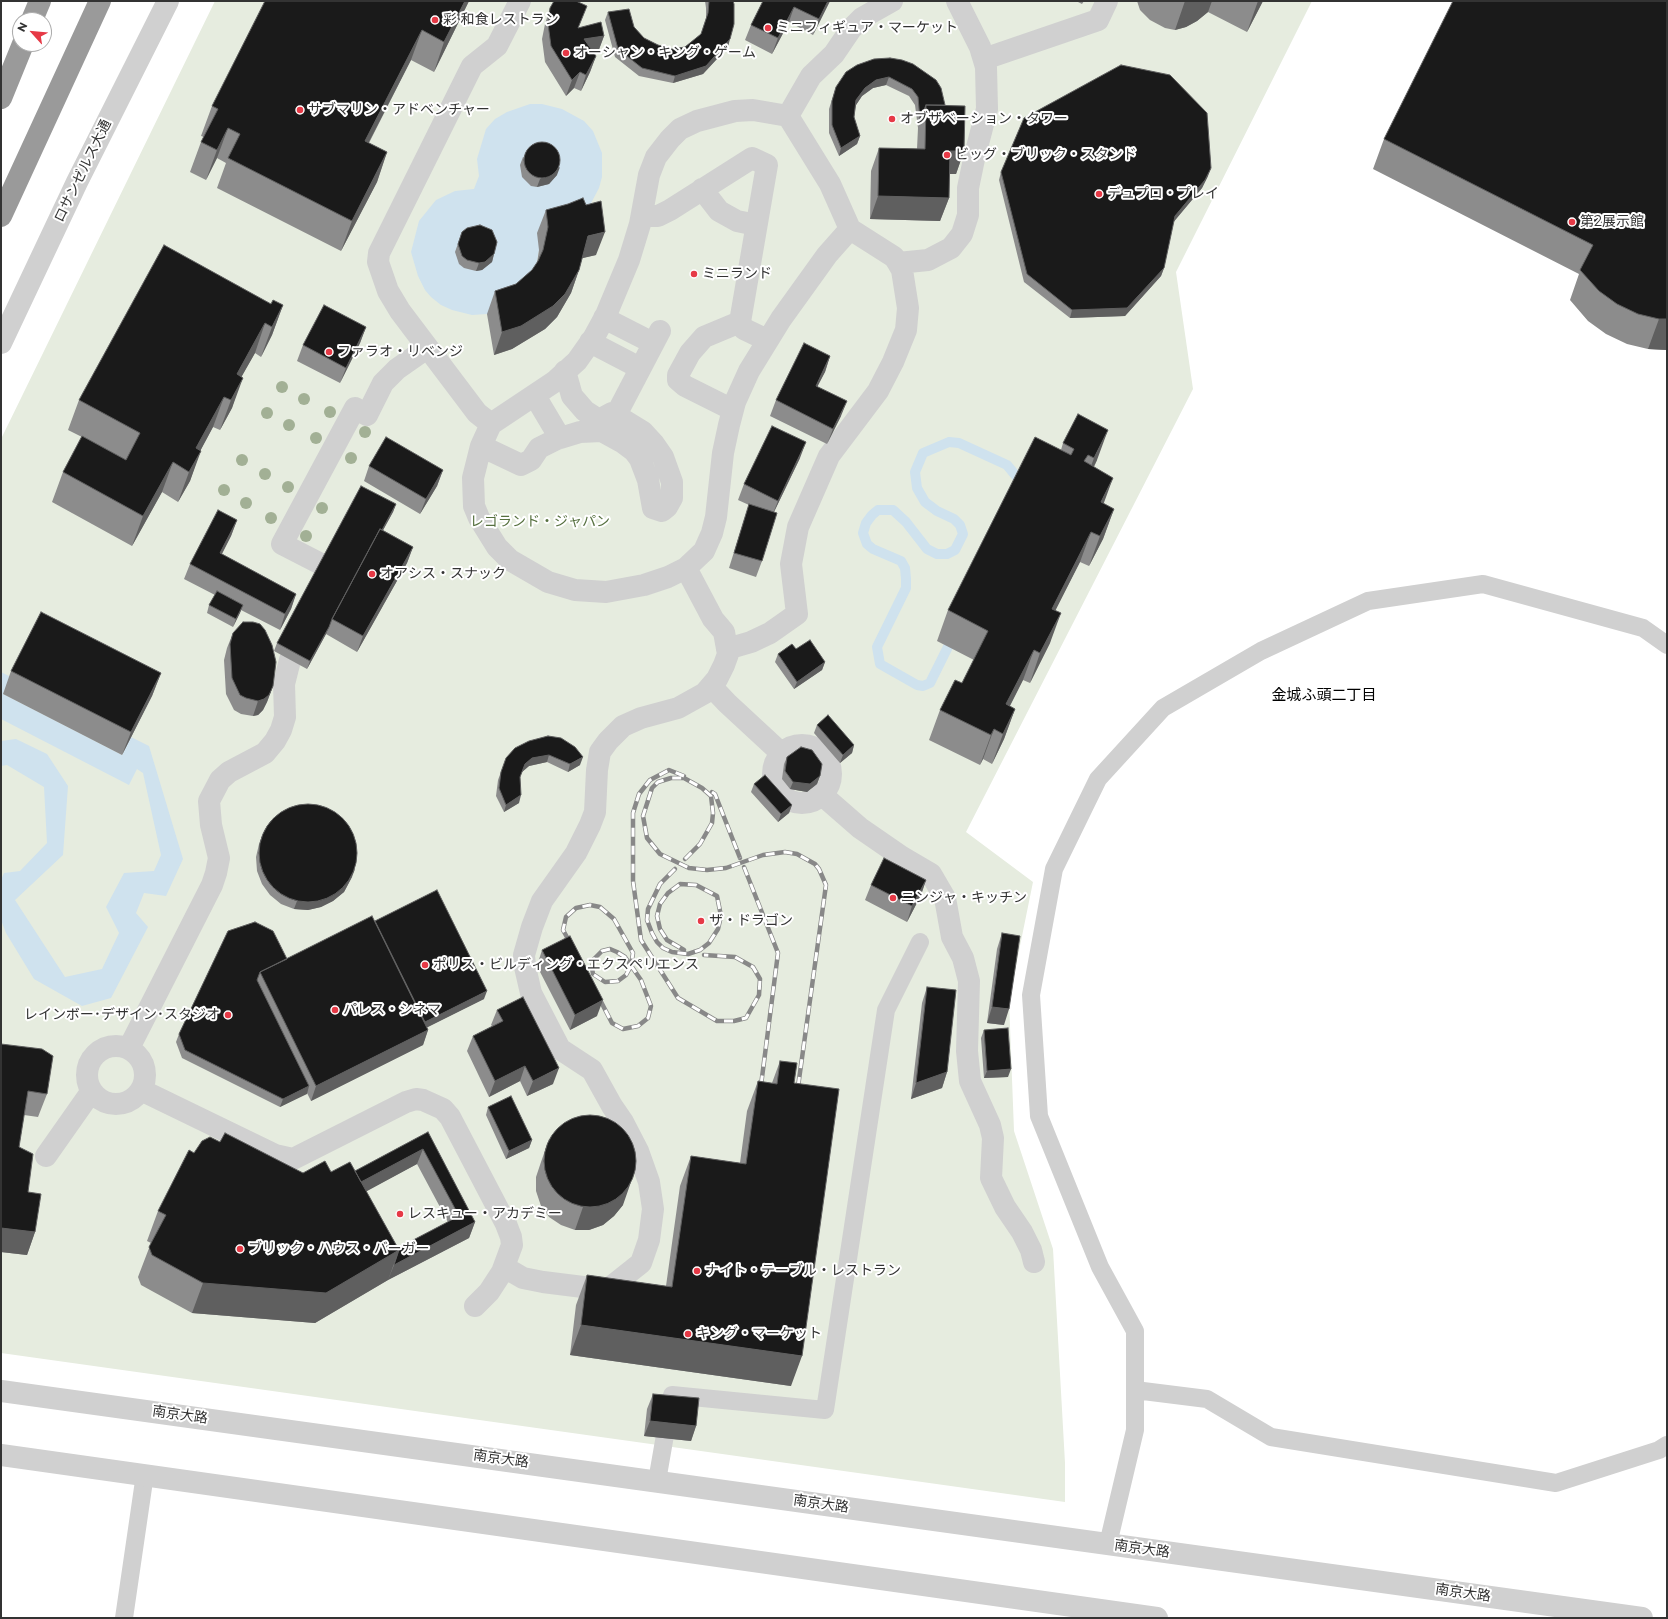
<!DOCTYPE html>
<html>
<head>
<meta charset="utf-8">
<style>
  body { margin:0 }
  #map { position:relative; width:1668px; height:1619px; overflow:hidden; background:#fff; font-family:Montserrat,sans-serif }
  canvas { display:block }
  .frame { position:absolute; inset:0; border:2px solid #333; pointer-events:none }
  .north { position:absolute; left:12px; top:12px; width:40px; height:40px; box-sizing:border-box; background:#fff; border:1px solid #adadad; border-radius:50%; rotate:297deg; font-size:11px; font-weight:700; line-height:16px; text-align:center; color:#333 }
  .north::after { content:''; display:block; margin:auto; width:14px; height:18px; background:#e63946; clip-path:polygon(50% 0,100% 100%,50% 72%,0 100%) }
</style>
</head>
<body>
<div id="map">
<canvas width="1668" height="1619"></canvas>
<div class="frame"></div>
<div class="north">N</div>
</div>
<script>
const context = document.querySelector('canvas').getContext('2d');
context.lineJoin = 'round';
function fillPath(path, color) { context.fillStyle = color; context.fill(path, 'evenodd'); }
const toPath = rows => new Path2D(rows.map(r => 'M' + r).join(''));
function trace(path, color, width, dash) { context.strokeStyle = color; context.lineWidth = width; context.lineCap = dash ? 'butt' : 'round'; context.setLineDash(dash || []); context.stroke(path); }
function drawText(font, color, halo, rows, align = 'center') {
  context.font = font + ' Montserrat,"Noto Sans JP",sans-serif'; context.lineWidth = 4; context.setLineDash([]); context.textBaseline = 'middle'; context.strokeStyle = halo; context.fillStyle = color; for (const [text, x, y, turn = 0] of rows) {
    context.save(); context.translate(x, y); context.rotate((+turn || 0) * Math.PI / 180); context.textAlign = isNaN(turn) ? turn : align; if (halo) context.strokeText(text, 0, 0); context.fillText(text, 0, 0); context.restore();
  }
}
const green = toPath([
  [215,1,1312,1,1176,272,1193,389,966,832,1033,882,1009,1000,1014,1131,1053,1249,1065,1463,1065,1502,1,1353,1,439]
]);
const water = toPath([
  [530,104,542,104,562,109,584,121,593,131,602,153,602,177,599,188,588,209,539,250,535,273,498,311,487,314,472,315,452,310,441,305,431,297,425,290,418,276,411,252,419,221,436,200,455,191,474,189,479,176,477,159,486,129,495,119,507,112],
  [1,672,11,677,3,694,122,755,131,737,149,746,183,859,166,896,144,893,136,913,148,927,111,998,82,1006,34,979,6,933,1,920,1,880,4,873,20,871,47,843,44,787,7,765,1,766,1,741,16,739,47,754,68,786,63,855,15,900,65,977,102,969,119,933,106,907,124,873,154,871,161,855,143,773,137,769,129,785,1,719]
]);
const stream = toPath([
  [949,442,959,443,1007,465,1021,482,1022,498,930,683,923,686,917,685,880,664,877,647,906,588,906,579,905,568,901,561,873,549,867,544,863,533,866,523,872,515,878,510,893,510,906,522,927,549,937,554,947,554,955,550,963,534,960,525,954,519,937,511,925,502,917,488,915,472,923,453,949,442]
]);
const service = toPath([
  [1135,1390,1207,1399,1271,1437,1556,1483,1659,1450,1667,1445],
  [657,1481,672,1395,825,1410,886,1010,920,942],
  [1108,1544,1135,1430,1135,1331,1100,1267,1039,1116,1031,995,1054,869,1098,779,1163,708,1261,651,1368,601,1483,584,1643,628,1667,645],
  [124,1618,145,1474]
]);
const pedestrian = toPath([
  [984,59,1098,20,1107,1],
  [753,110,788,116,830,184,850,229,827,255,781,319,749,371,735,402,729,425,723,453,716,517,712,533,704,551,686,568,668,577,644,585,606,592,575,590,548,582,510,560,497,547,479,518,474,506,473,478,481,446,491,424,554,382,577,361,594,337,606,315,629,260,640,224,649,175,656,157,670,139,680,129,697,121,735,111,753,110],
  [788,116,811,76,834,54,851,29,862,18,892,1],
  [702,189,719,211,737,221,756,225],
  [642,216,658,216,670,210,752,158,767,165,740,322,744,329,767,340],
  [898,263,928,260,951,248,962,234,968,215,968,188,974,159,987,109,986,67,980,47,957,1],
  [604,318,653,343],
  [590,342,640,368],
  [565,371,572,396,585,411,599,420,612,413,643,432,654,444,663,457,672,482,672,498,667,507,662,511,653,508,648,480,640,459,634,451,622,442,602,431,599,420],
  [535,396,560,438],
  [733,410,685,386,678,380,678,375,690,353,704,337,740,322],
  [616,415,660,331],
  [491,424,477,413,400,311,388,291,378,262,379,253,472,66,497,46,520,1],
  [481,446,521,465,531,460,539,448,557,439,580,432,602,431],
  [321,564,282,544,355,408,367,415,383,383,397,369,427,348],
  [727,649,751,642,770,633,797,614,791,564,798,527,829,456,878,391,893,362,906,330,908,308,902,270,898,263,894,257,850,229],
  [711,686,727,703,781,753],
  '773 774a29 29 0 1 1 58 0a29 29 0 1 1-58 0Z',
  [821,794,860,828,902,857,931,874,945,898,952,937,963,958,969,981,967,1051,970,1081,990,1125,993,1138,991,1178,1005,1207,1022,1232,1031,1250,1034,1262],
  '87 1075a29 29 0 1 1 58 0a29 29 0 1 1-58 0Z',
  [129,1048,212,885,216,873,219,858,211,825,209,801,220,780,229,772,265,753,275,741,281,730,285,717,284,684,290,660],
  [141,1090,275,1155,293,1159,406,1102,416,1099,423,1100,443,1109,450,1117,506,1224,511,1237,512,1245,502,1272,489,1292,475,1306],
  [46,1156,91,1092],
  [504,1267,523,1278,543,1282,607,1290,641,1263,649,1240,653,1209,649,1182,638,1151,623,1122,612,1106,592,1070,560,1049,531,993,525,967,524,955,532,927,542,901,576,853,590,825,595,812,597,770,600,752,608,741,623,726,641,718,678,708,705,693,717,679,724,665,728,654,724,632,713,619,686,568]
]);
const tertiary = toPath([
  [1,343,77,182,168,1],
  [1,1391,1642,1618],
  [1,1455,1157,1618]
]);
const motorway = toPath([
  [32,20,40,1],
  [1,98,23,44],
  [1,216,100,1]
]);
const rail = toPath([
  [684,776,669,770,650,780,639,794,633,813,633,881,641,940,678,998,717,1021,734,1021,746,1018,759,995,760,979,753,967,735,957,704,955],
  [712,792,715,794,740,858],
  [685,859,700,844,712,823,713,813,711,796,702,788,684,778,671,778,658,782,652,788,643,816,647,838,660,854,689,868,707,870,726,868,763,855,785,852,797,854,815,864,819,869,826,885,797,1094],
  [744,867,778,953,760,1093],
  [675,869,660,884,648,909,647,920,652,933,657,942,663,948,672,952,688,954,700,950,709,943,718,929,721,916,717,896,696,885,680,884,668,893,660,904,657,916,660,929,667,940,684,950],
  [573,948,563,930,566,917,576,908,590,905,600,907,614,919,633,953,631,966,626,975,618,981,605,982,593,974,592,968,594,959,602,951,610,949,617,952,625,957,641,980,651,1006],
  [597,994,612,1023,623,1029,638,1026,648,1018,651,1006]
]);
const trees = [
  [282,387],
  [304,399],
  [330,412],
  [267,413],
  [289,425],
  [365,432],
  [316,438],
  [351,458],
  [242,460],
  [265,474],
  [288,487],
  [224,490],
  [246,503],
  [322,508],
  [271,518],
  [306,536]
];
const wall = toPath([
  [469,1,434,72,411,60,369,143,387,152,377,182,341,251,217,188,226,163,217,158,206,180,190,172,201,142,204,137,201,136,212,106],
  [705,1,733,1,728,47,703,74,673,83,639,76,615,57,605,20,608,12,634,27,644,38,658,45,672,49,685,47,701,35,706,21,706,8],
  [763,1,830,1,813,35,789,22,772,54,745,40,751,25],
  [1076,1,1084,1,1082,4],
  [1137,1,1263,1,1247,32,1208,12,1197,21,1186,27,1175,30,1165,28,1150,20,1140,10],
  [1667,1,1667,350,1648,349,1627,344,1606,334,1588,321,1570,300,1579,274,1373,169,1384,139],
  [550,8,578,28,604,36,598,52,593,53,596,56,590,72,581,91,574,88,566,96,545,62,542,39,545,24],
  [874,59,945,105,964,151,956,174,949,174,949,198,940,221,870,219,871,171,879,148,917,149,918,128,915,105,909,96,886,85,873,88,862,96,856,105,854,117,860,136,857,144,839,156,829,133,829,109,836,87],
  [523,157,557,175,549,184,537,187,531,186,522,177,520,165],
  [1001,172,1208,176,1202,188,1173,222,1164,268,1161,276,1125,316,1070,318,1024,282,999,180],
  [546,210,596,255,582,258,579,270,571,293,557,317,545,329,512,349,494,355,487,314,495,291,516,284,532,270,537,263,539,250,537,233],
  [462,232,494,254,492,262,482,270,476,271,464,268,459,264,455,252],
  [271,304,283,305,272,335,261,357,255,353,241,377,232,408,220,430,213,427,200,451,190,481,178,502,162,492,132,546,52,502,63,472,82,437,68,430,79,400],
  [366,327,360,343,340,383,297,361,303,345],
  [830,356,825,372,817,386,841,416,827,444,770,416,776,400],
  [1078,414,1097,460,1094,467,1104,504,1114,509,1103,539,1089,566,1080,562,1055,610,1050,643,1030,683,1023,680,1010,706,1015,709,1004,739,992,764,983,759,980,765,929,740,940,710,962,683,974,660,937,641,948,610,1061,450,1063,443],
  [800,458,774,512,762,561,756,577,729,568,744,520,749,505,738,500,744,484],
  [369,466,443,470,437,486,420,514,364,481],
  [396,504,393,512,383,530,413,547,407,563,357,652,326,634,307,669,274,651,277,643],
  [237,520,231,536,222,554,296,594,291,609,280,630,241,610,233,627,207,613,209,605,215,595,184,579,190,564],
  [233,633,273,686,267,702,263,710,258,715,253,716,241,714,234,710,226,694,224,660,227,648],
  [796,649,825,662,822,670,794,689,775,662,778,654],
  [11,671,161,673,152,696,122,755,3,694],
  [817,725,854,745,852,753,840,763,814,733],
  [561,738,580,765,568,772,547,762,529,766,522,772,520,777,519,803,504,812,496,796,498,780,501,772],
  [787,757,820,776,817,784,807,792,790,789,782,779,784,764],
  [754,784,792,805,789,813,778,822,751,792],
  [262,836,352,877,344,892,333,901,321,907,308,910,294,909,281,904,270,895,262,884,257,871,256,857,259,844],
  [926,880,921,895,907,922,865,900,871,885],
  [375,921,484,999,427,1027,428,1030,423,1045,311,1101,307,1093,280,1107,182,1058,176,1042,179,1034,228,931,287,959],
  [1002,933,1004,1025,987,1023,997,949],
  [542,950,597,1016,570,1030,537,966],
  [927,987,947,1072,942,1088,911,1099,922,1003],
  [497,1010,553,1084,527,1096,520,1081,489,1097,467,1051,473,1036,492,1026,491,1025],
  [984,1030,1008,1077,984,1078,981,1038],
  [1,1044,47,1094,38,1117,24,1115,19,1147,28,1192,35,1232,27,1255,1,1252],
  [780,1061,794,1083,791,1386,570,1355,576,1305,587,1275,666,1286,680,1186,691,1156,740,1163,747,1111,758,1081,772,1083],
  [488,1107,532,1140,529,1148,506,1159,486,1115],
  [428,1132,475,1222,469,1238,388,1280,315,1323,192,1313,141,1285,138,1277,151,1243,147,1241,158,1211,194,1153,220,1142,303,1173,355,1171],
  [417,1164,448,1222,398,1248,366,1191],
  [549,1139,623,1205,614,1216,603,1225,589,1230,575,1230,561,1225,549,1217,541,1206,536,1191,536,1177,541,1162],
  [653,1394,696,1426,691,1441,644,1436,647,1409]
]);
const shadedWall = toPath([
  [465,1,469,1,434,72,444,42],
  [828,1,830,1,813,35,819,19],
  [1185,1,1212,1,1208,12,1197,21,1186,27,1175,30],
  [1258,1,1263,1,1247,32],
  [794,7,789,22,772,54,778,38],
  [422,30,411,60,354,171,365,141],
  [604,36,598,52,578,55,584,39],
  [730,39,728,47,703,74,673,83,675,76],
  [596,56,590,72,581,91,586,75],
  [580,72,574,88,566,96,572,80],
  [889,77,886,85,873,88,862,96,854,108,856,100,865,88,876,80],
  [228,128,217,158,206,180,217,150],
  [860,136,857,144,839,156,841,148],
  [950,151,964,151,956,174,942,174],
  [387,152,377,182,341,251,352,221],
  [560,167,557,175,549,184,537,187,540,179],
  [1211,168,1208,176,1202,188,1172,224,1175,216],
  [878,196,949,198,940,221,870,219],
  [605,232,596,255,579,259,588,236],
  [494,254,492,262,482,270,476,271,479,263],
  [1164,268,1161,276,1125,316,1070,318,1072,310],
  [579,270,571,293,557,317,545,329,512,349,494,355,502,332],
  [283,305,272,335,261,357,272,327],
  [1659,319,1667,319,1667,350,1648,349],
  [265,323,255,353,229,399,237,374],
  [366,327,360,343,340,383,346,368],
  [830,356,825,372,810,401,816,386],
  [243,378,232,408,220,430,231,400],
  [224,397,213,427,189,472,196,448],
  [847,401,841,416,827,444,833,429],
  [1108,430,1097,460,1083,488,1094,458],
  [806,442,800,458,772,516,778,501],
  [201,451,190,481,178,502,189,472],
  [173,462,162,492,132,546,143,516],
  [443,470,437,486,420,514,426,499],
  [1113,478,1102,508,1101,502],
  [396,504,393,512,334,620],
  [1114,509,1103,539,1089,566,1100,536],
  [237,520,231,536,214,569,220,553],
  [1091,532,1080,562,1041,639,1052,609],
  [413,547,407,563,357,652,363,636],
  [296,594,291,609,280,630,285,614],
  [243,605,240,613,233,627,236,619],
  [1061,613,1050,643,1030,683,1040,653],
  [329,627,326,634,307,669,310,661],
  [1034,650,1023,680,997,731,1006,704],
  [825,662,822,670,794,689,797,682],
  [161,673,152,696,122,755,131,732],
  [273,686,267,702,263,710,258,715,253,716,258,701],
  [1015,709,1004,739,992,764,1003,734],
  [994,729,983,759,980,765,991,735],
  [854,745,852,753,840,763,843,755],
  [549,755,547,762,529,766,522,772,525,764,532,758],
  [583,757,580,765,568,772,570,764],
  [820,776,817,784,807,792,790,789,793,782],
  [521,795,519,803,504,812,506,805],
  [792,805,789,813,778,822,781,814],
  [355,869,352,877,344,892,333,901,321,907,308,910,294,909,297,901],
  [926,880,921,895,907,922,912,906],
  [487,991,484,999,416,1033,419,1025],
  [603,1000,597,1016,570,1030,575,1015],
  [992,1007,1009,1009,1004,1025,987,1023],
  [428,1030,423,1045,311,1101,316,1086],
  [525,1066,520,1081,489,1097,495,1081],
  [559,1068,553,1084,527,1096,533,1081],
  [1011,1069,1008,1077,984,1078,987,1071],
  [947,1072,942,1088,911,1099,916,1083],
  [309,1086,307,1094,280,1107,283,1099],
  [532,1140,529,1148,506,1159,509,1151],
  [423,1149,417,1164,345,1203,350,1187],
  [631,1182,623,1205,614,1216,603,1225,589,1230,575,1230,583,1207],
  [475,1222,469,1238,388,1280,394,1265],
  [1,1228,35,1232,27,1255,1,1252],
  [399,1250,388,1280,315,1323,192,1313,203,1283],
  [581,1325,802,1356,791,1386,570,1355],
  [650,1421,696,1426,691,1441,644,1436]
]);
const building = toPath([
  [265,1,465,1,444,42,422,30,365,141,387,152,352,221,228,158,240,134,228,128,217,150,201,142,218,109,212,106,265,1],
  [554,1,576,1,587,6,578,28,601,22,604,36,584,39,596,56,586,75,580,72,572,80,551,46,548,24,550,8,554,1],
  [709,1,733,1,734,4,734,24,730,39,706,66,675,76,642,68,618,49,608,12,629,9,634,27,644,38,658,45,672,49,685,47,701,34,708,13,709,1],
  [763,1,828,1,819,19,794,7,778,38,751,25,763,1],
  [1453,1,1667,1,1667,319,1659,319,1638,314,1617,304,1599,291,1580,270,1593,245,1384,139,1453,1],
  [890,58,902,60,913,64,936,80,941,88,945,105,926,105,920,120,918,97,912,89,889,77,876,80,865,88,856,100,854,117,860,136,841,148,832,125,832,101,836,87,846,72,857,65,874,59,890,58],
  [1121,65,1170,75,1207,113,1211,168,1205,180,1175,216,1164,268,1127,308,1072,310,1027,274,1001,172,1024,118,1121,65],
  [926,105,965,106,964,151,950,151,949,198,878,196,879,148,925,149,926,105],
  '524 160a18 18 0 1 1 36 0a18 18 0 1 1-36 0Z',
  [583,198,586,205,601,201,605,232,588,236,579,270,565,294,553,306,521,326,502,332,495,291,516,284,532,270,538,261,543,250,548,227,546,210,568,204,583,198],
  [480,225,492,230,497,242,494,254,485,262,479,263,467,260,462,256,458,244,462,232,467,228,480,225],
  [164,245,271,304,273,300,283,305,272,327,265,323,237,374,243,378,231,400,224,397,196,448,201,451,189,472,173,462,143,516,63,472,82,436,126,460,140,433,79,400,164,245],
  [324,305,366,327,346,368,303,345,324,305],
  [804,343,830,356,816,386,847,401,833,429,776,400,804,343],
  [1078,414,1108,430,1094,458,1088,455,1084,461,1113,478,1101,502,1114,509,1100,536,1091,532,1052,609,1061,613,1040,653,1034,650,1006,704,1015,709,1003,734,994,729,991,735,940,710,955,680,962,683,988,631,948,610,1035,437,1071,455,1074,449,1063,443,1078,414],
  [772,426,806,442,778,501,744,484,772,426],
  [386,437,443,470,426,499,369,466,386,437],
  [361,486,396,504,382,530,380,529,332,619,329,627,310,661,277,643,361,486],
  [749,504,777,513,762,561,734,553,749,504],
  [218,510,237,520,220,553,296,594,285,614,190,564,218,510],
  [380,529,413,547,363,636,332,619,380,529],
  [217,591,243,605,236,619,209,605,217,591],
  [41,612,161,673,131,732,11,671,41,612],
  [243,622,253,622,260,624,265,630,272,645,276,662,273,686,269,695,264,699,258,701,246,698,240,695,232,678,230,644,233,633,243,622],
  [810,640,825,662,797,682,778,654,792,644,796,649,810,640],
  [828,715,854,745,843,755,817,725,828,715],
  [548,736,561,738,575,747,583,757,570,764,549,755,532,758,525,764,520,777,521,795,506,805,499,788,501,772,506,758,515,748,529,741,548,736],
  [801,747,812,750,822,764,820,776,810,784,793,782,785,771,787,757,801,747],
  [765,775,792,805,781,814,754,784,765,775],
  '259 853a49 49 0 1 1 98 0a49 49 0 1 1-98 0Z',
  [884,858,926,880,912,906,871,885,884,858],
  [437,890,487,991,425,1022,375,921,437,890],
  [372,916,428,1030,316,1086,260,972,372,916],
  [255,922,273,931,287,959,260,972,257,980,309,1086,283,1099,185,1050,179,1034,228,931,255,922],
  [1002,933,1020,936,1009,1009,992,1007,1002,933],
  [570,936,603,1000,575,1015,542,950,570,936],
  [927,987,956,990,947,1072,916,1083,927,987],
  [523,997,559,1068,533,1081,525,1066,495,1081,473,1036,503,1021,497,1010,523,997],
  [1008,1028,1011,1069,987,1071,984,1030,1008,1028],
  [1,1044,42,1049,53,1056,47,1094,28,1091,19,1147,33,1154,28,1192,41,1194,35,1232,1,1228,1,1044],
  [780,1061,797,1063,794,1083,839,1089,802,1356,581,1325,587,1275,672,1287,691,1156,746,1164,758,1081,777,1084,780,1061],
  [511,1096,532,1140,509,1151,488,1107,511,1096],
  '544 1161a46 46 0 1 1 92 0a46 46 0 1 1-92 0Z',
  [428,1132,475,1222,394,1265,399,1250,398,1248,459,1216,423,1149,361,1182,355,1171,428,1132],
  [225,1133,303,1173,325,1161,331,1172,350,1162,399,1250,326,1293,203,1283,152,1255,149,1247,166,1215,158,1211,189,1150,194,1153,202,1141,210,1137,220,1142,225,1133],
  [653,1394,699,1398,696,1426,650,1421,653,1394]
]);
const markers = [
  [435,20,4,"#e63946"],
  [768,28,4,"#e63946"],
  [566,53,4,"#e63946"],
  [300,110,4,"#e63946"],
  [892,119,4,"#e63946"],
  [947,155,4,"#e63946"],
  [1099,194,4,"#e63946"],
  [1572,222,4,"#e63946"],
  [694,274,4,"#e63946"],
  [329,352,4,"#e63946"],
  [372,574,4,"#e63946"],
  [893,898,4,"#e63946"],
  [701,921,4,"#e63946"],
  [425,965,4,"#e63946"],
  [335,1010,4,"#e63946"],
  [228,1015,4,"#e63946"],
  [400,1214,4,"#e63946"],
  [240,1249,4,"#e63946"],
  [697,1271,4,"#e63946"],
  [688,1334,4,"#e63946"]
];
const poiNames = [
  ["彩 和食レストラン",443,20],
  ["ミニフィギュア・マーケット",776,28],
  ["オーシャン・キング・ゲーム",574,53],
  ["サブマリン・アドベンチャー",308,110],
  ["オブザベーション・タワー",900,119],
  ["ビッグ・ブリック・スタンド",955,155],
  ["デュプロ・プレイ",1107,194],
  ["第2展示館",1580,222],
  ["ミニランド",702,274],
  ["ファラオ・リベンジ",337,352],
  ["オアシス・スナック",380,574],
  ["ニンジャ・キッチン",901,898],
  ["ザ・ドラゴン",709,921],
  ["ポリス・ビルディング・エクスペリエンス",433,965],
  ["パレス・シネマ",343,1010],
  ["レインボー･デザイン･スタジオ",220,1015,"right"],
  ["レスキュー・アカデミー",408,1214],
  ["ブリック・ハウス・バーガー",248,1249],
  ["ナイト・テーブル・レストラン",705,1271],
  ["キング・マーケット",696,1334]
];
const streetNames = [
  ["ロサンゼルス大通",83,171,-64],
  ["南京大路",180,1415,8],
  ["南京大路",501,1459,8],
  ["南京大路",821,1504,8],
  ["南京大路",1142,1549,8],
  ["南京大路",1463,1593,8]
];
const parkNames = [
  ["レゴランド・ジャパン",540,522]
];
const neighbourhoodNames = [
  ["金城ふ頭二丁目",1324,696]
];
fillPath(green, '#e6ecdf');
fillPath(water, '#cfe2ee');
trace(stream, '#cfe2ee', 10);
trace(service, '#d0d0d0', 18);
trace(pedestrian, '#d0d0d0', 22);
trace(tertiary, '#d0d0d0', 22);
trace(motorway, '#9a9a9a', 22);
trace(rail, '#888', 4.5);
trace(rail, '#fff', 3, [9]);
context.fillStyle = '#a2b095';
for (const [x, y] of trees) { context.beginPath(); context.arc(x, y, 6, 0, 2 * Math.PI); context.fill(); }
fillPath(wall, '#8c8c8c');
fillPath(shadedWall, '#5f5f5f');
fillPath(building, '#1a1a1a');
trace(building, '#5f5f5f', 1);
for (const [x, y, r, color] of markers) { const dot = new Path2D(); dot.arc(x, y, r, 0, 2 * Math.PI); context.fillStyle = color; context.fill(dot); trace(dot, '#fff', 1.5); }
drawText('14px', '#333', '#fff', poiNames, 'left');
drawText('14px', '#333', '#fff', streetNames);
drawText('14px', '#56703f', '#fff', parkNames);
drawText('15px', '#000', '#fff', neighbourhoodNames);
</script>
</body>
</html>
